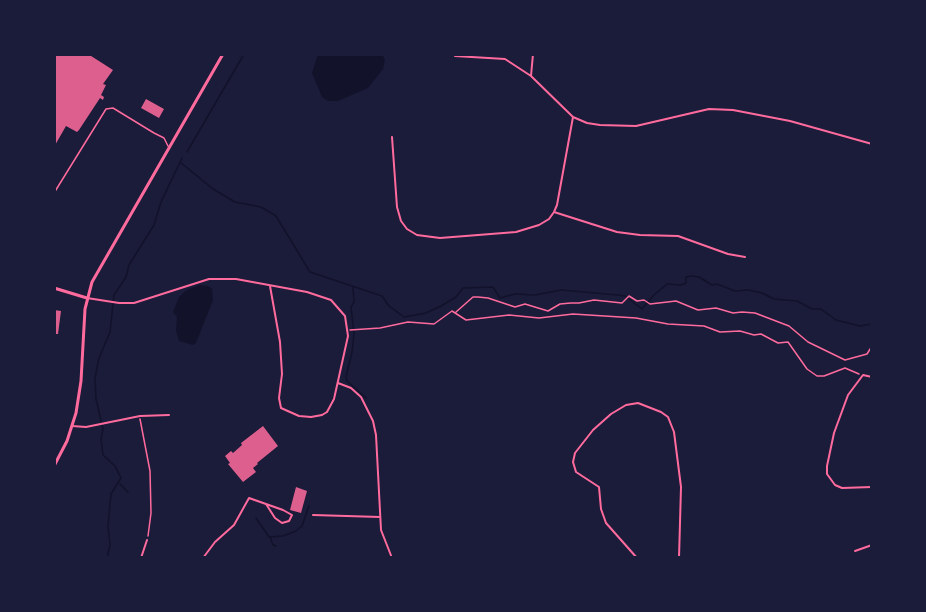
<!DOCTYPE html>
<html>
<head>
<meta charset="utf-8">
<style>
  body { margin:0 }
  #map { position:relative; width:926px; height:612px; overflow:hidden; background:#1b1b3a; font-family:Manrope,sans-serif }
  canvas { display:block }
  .frame { position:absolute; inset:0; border:56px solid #1b1b3a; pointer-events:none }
</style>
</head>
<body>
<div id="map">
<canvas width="926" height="612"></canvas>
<div class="frame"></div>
</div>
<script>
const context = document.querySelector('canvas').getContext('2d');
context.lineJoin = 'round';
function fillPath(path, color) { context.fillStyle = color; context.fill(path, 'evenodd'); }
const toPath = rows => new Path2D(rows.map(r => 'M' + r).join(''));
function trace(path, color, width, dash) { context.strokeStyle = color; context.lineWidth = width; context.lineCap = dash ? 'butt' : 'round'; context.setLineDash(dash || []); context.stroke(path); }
const water = toPath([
  [318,54,382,54,385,60,383,69,368,88,338,101,328,101,322,97,312,73],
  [199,285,208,286,212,289,213,300,196,343,193,345,179,341,176,330,177,317,173,312,179,297,187,290]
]);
const stream = toPath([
  [187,152,244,54],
  [180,162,213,189,235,202,261,207,276,216,310,272,382,296,389,306,404,317,426,313,441,306,456,297,463,288,493,287,500,298,515,294,535,295,561,290,618,295,625,296,642,309,654,295,667,284,681,285,686,283,686,277,692,276,699,277,712,285,717,284,735,291,748,290,762,293,774,299,797,301,812,309,821,309,836,320,860,326,872,324],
  [353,287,354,302,351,307,354,334,352,352,346,377,347,381,366,398],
  [120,484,128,492],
  [256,518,269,537,283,536,296,531,302,526,309,506],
  [270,537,273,545,276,546],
  [107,558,110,545,108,526,111,494,121,478,115,466,103,455,101,439,103,429,96,399,95,378,99,358,110,332,114,295,126,277,129,265,154,225,161,202,182,158]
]);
const building = toPath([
  [54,54,88,54,113,70,103,84,106,85,101,95,104,97,103,100,100,98,79,130,77,132,66,126,54,147],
  [146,99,164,109,159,118,141,108],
  [54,310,61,311,58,334,54,334],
  [263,426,278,446,257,463,258,464,253,468,256,472,243,482,228,464,230,463,225,456,231,451,233,453,242,445,241,443],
  [296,487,307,491,301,513,290,510]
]);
const path = toPath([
  [456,312,473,297,478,297,488,298,515,307,525,304,548,311,560,304,571,303,579,303,594,300,622,303,629,296,637,301,644,300,650,304,676,301,698,310,716,308,733,313,742,312,755,313,789,326,808,342,845,360,867,354,872,346],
  [350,330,380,328,408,322,434,324,452,311,466,320,509,315,539,318,573,314,636,318,668,324,704,326,720,332,740,331,754,335,761,334,778,343,788,342,807,369,817,376,824,376,845,368,859,374],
  [140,419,150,471,151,513,148,536]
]);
const service = toPath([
  [54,193,106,109,113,108,154,133,164,138,168,146]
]);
const minor = toPath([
  [533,54,531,76,573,117,587,123,600,125,636,126,709,109,733,110,790,121,872,144],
  [455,56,505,59,531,76],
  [392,137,397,207,401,221,407,229,417,235,440,238,516,232,539,225,549,219,554,212,557,205,573,117],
  [554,212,617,232,640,235,678,236,728,254,745,257],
  [87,298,119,303,134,303,209,279,236,279,307,292,331,300,345,316,348,336,334,399,327,412,322,415,311,417,299,416,281,408,279,398,282,374,280,342,270,286],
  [872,377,863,375,848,395,834,433,827,466,827,474,835,485,842,488,872,487],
  [338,383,351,388,361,397,373,421,376,435,381,530,392,558],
  [72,426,86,427,140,416,169,415],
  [313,515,380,517],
  [855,551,872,545],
  [141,558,147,540],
  [203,558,215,542,234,525,249,498,283,510,292,515,289,521,282,523,275,518,266,504],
  [637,558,606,523,601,509,599,487,576,472,573,462,575,453,593,430,611,414,626,405,638,403,661,412,668,417,674,432,681,487,679,558]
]);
const tertiary = toPath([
  [54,288,87,298]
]);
const secondary = toPath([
  [54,466,67,441,76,413,81,381,85,309,92,282,223,54]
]);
fillPath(water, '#12122b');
trace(stream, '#12122b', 1.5);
fillPath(building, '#dd5f8e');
trace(path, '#ff6b9d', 1.5);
trace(service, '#ff6b9d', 1.5);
trace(minor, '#ff6b9d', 2);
trace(tertiary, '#ff6b9d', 3);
trace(secondary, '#ff6b9d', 3);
</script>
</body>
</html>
